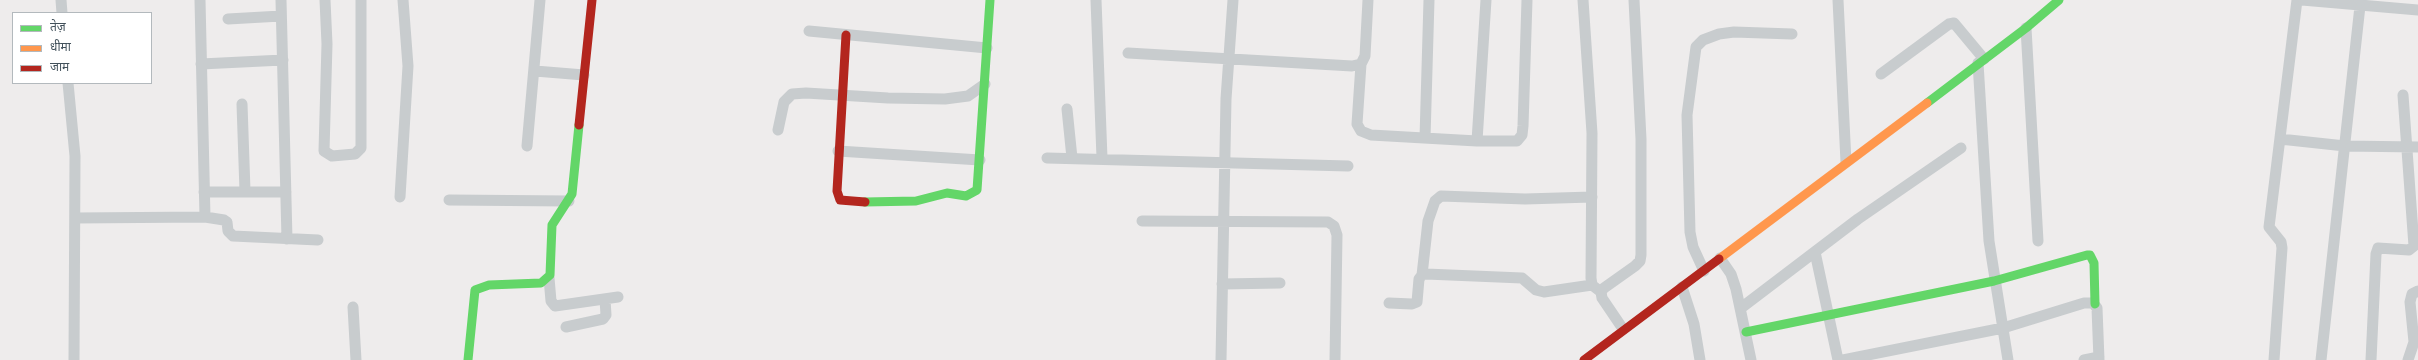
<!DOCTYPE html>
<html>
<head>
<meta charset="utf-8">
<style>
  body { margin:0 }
  #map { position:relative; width:2418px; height:360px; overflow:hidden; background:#eeecec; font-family:"Asap Condensed","Noto Sans Devanagari",sans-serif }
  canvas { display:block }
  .legend { position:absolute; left:12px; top:12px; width:140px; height:72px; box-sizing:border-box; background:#fff; border:1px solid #b3b9bd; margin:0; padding:5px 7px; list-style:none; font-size:12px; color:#42515b }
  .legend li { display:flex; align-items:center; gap:8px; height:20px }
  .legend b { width:20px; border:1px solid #b3b9bd }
</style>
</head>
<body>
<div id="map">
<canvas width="2418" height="360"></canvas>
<ul class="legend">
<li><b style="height:5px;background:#63d668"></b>तेज़</li>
<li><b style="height:5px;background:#ff974d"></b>धीमा</li>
<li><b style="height:5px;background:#b3261e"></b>जाम</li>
</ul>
</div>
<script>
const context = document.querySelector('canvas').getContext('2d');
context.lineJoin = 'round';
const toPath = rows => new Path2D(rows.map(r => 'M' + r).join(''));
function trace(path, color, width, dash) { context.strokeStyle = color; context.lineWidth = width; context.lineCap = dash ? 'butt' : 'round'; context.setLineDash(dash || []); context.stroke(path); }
const street = toPath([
  [61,0,62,13],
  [200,0,205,217],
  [281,0,287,239],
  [325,0,327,44,324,151,332,156,355,154,361,148,361,0],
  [1096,0,1102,158],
  [1583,0,1592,133,1591,278,1592,285,1601,292],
  [1838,0,1846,162],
  [2302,0,2418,10],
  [228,19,281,16],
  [2026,28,2038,241],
  [809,31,987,48],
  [1128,53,1352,66,1361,64,1365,56,1368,0],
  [1978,63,1989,241,2008,360],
  [201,64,283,60],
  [1361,64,1357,124,1361,131,1371,135,1477,141,1517,141,1522,135,1523,126,1527,0],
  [535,71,584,75],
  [1881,74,1949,24,1954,23,1984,59],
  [68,83,75,156,74,360],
  [242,104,245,191],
  [1067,109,1072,158],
  [778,130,784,102,792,94,806,93,888,98,945,99,968,96,985,84],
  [1425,138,1429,0],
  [2280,139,2345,146,2418,147],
  [1477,141,1486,0],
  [527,146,540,0],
  [838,151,980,160],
  [1047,158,1348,166],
  [204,192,286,192],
  [400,197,408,66,403,0],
  [449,200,569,201],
  [75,218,205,217,224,220,227,222,228,231,233,236,318,240],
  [1142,221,1328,222,1334,226,1337,235,1335,360],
  [1815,252,1838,360],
  [1720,258,1731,274,1736,289,1751,360],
  [1704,271,1693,247,1690,232,1687,115,1696,47,1703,40,1719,34,1734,32,1792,34],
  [1422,275,1428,221,1435,201,1441,196,1525,199,1592,197],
  [549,278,551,301,555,306,618,297],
  [1222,284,1280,283],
  [1682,287,1694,324,1700,360],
  [1389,303,1412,304,1417,302,1419,279,1422,275,1426,274,1522,278,1536,290,1544,292,1592,285],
  [353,307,356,360],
  [1741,308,1858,219,1961,148],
  [566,327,603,319,606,315,605,299],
  [1623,329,1602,298,1601,292,1604,288,1635,266,1640,261,1641,255,1641,139,1634,0],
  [1221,360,1226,99,1233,0],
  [1843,360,2003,328,2084,303,2093,303,2097,308,2099,360],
  [2084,360,2099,357],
  [2274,360,2282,248,2281,242,2269,227,2297,0],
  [2321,360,2360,6],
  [2371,360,2376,254,2378,248,2409,250,2414,246,2403,95],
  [2408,360,2414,342,2410,302,2412,294,2418,291]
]);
const fast = toPath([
  [1927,103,2026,28,2059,0],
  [865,202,916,201,947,193,966,196,977,190,990,0],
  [1746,332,1994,281,2087,255,2090,255,2094,263,2095,304],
  [468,360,475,290,489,285,541,283,550,275,552,225,572,194,579,125]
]);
const slow = toPath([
  [1719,259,1927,103]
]);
const jam = toPath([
  [846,35,837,191,840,200,865,202],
  [579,125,592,0],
  [1584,360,1719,259]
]);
trace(street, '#c8ccce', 11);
trace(fast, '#63d668', 9);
trace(slow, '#ff974d', 9);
trace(jam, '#b3261e', 9);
</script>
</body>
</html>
